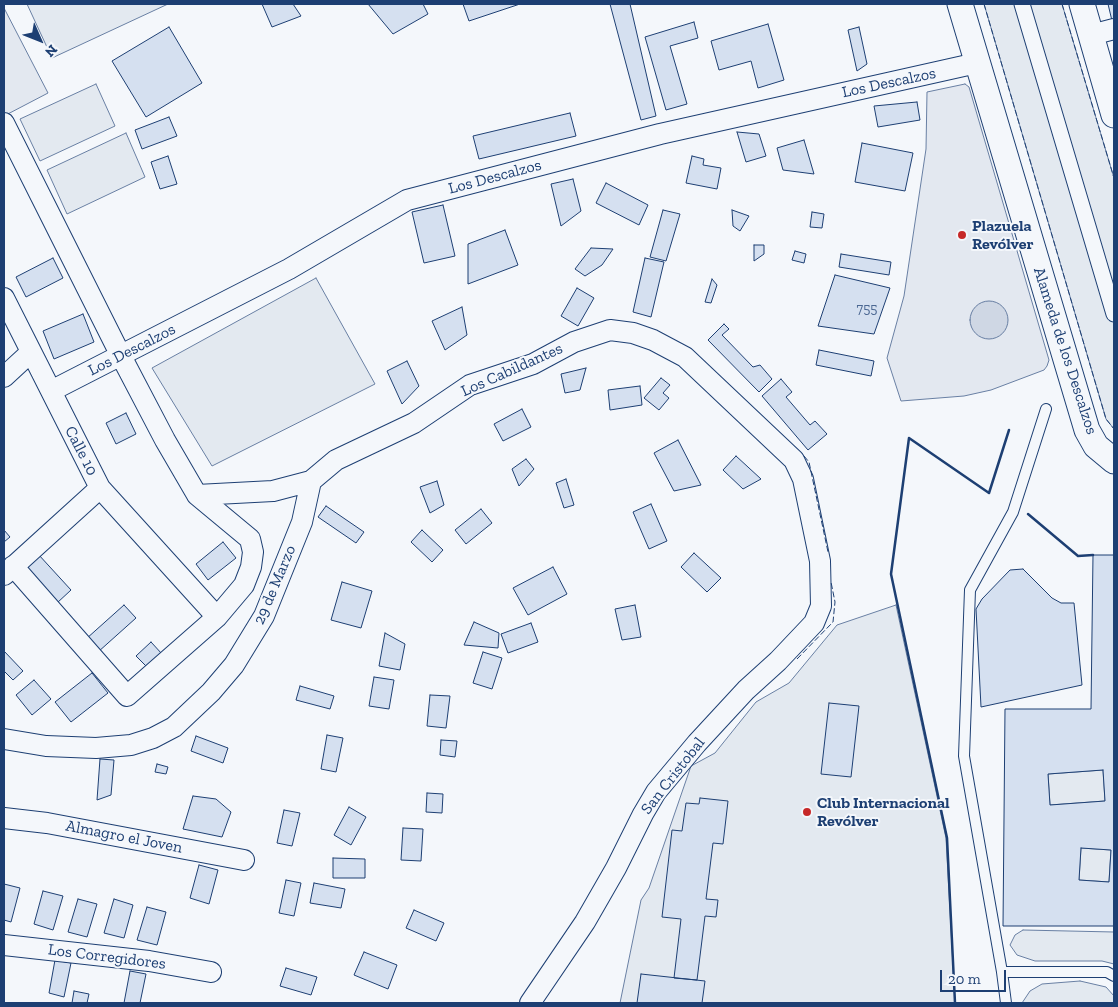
<!DOCTYPE html>
<html>
<head>
<meta charset="utf-8">
<style>
  body { margin:0 }
  #map { position:relative; width:1118px; height:1007px; overflow:hidden; background:#f4f7fb; font-family:"Zilla Slab",serif }
  canvas { display:block }
  .frame { position:absolute; inset:0; border:5px solid #1d3f73; pointer-events:none }
  .north { position:absolute; left:15px; top:15px; width:50px; height:50px; -webkit-text-stroke:4px #f4f7fb; paint-order:stroke; rotate:134deg; font-size:14px; font-weight:700; line-height:20px; text-align:center; color:#1d3f73 }
  .north::after { content:''; display:block; margin:auto; width:18px; height:22px; background:#1d3f73; clip-path:polygon(50% 0,100% 100%,50% 72%,0 100%) }
  .scale { position:absolute; left:940px; top:970px; width:66px; height:22px; box-sizing:border-box; border:2px solid #1d3f73; border-top:0; padding-left:6px; font-size:15px; line-height:18px; white-space:nowrap; color:#1d3f73; -webkit-text-stroke:4px #f4f7fb; paint-order:stroke }
</style>
</head>
<body>
<div id="map">
<canvas width="1118" height="1007"></canvas>
<div class="frame"></div>
<div class="north">N</div>
<div class="scale">20 m</div>
</div>
<script>
const context = document.querySelector('canvas').getContext('2d');
context.lineJoin = 'round';
function fillPath(path, color) { context.fillStyle = color; context.fill(path, 'evenodd'); }
const toPath = rows => new Path2D(rows.map(r => 'M' + r).join(''));
function trace(path, color, width, dash) { context.strokeStyle = color; context.lineWidth = width; context.lineCap = dash ? 'butt' : 'round'; context.setLineDash(dash || []); context.stroke(path); }
function drawText(font, color, halo, rows, align = 'center') {
  context.font = font + ' "Zilla Slab",serif'; context.lineWidth = 4; context.setLineDash([]); context.textBaseline = 'middle'; context.strokeStyle = halo; context.fillStyle = color; for (const [text, x, y, turn = 0] of rows) {
    context.save(); context.translate(x, y); context.rotate((+turn || 0) * Math.PI / 180); context.textAlign = isNaN(turn) ? turn : align; if (halo) context.strokeText(text, 0, 0); context.fillText(text, 0, 0); context.restore();
  }
}
const green = toPath([
  [27,4,168,4,52,58,27,4],
  [984,4,1062,4,1114,178,1114,429,1106,419,984,4],
  [96,84,115,126,40,161,20,119,96,84],
  [126,133,145,177,67,214,47,170,126,133],
  [316,278,375,384,212,466,152,368,316,278],
  [896,605,946,838,955,1003,620,1003,641,900,649,888,691,766,715,753,756,702,789,683,837,625,896,605],
  [1103,770,1105,801,1050,805,1048,774,1103,770],
  [1081,848,1111,850,1109,882,1079,880,1081,848],
  [1023,930,1114,932,1114,964,1102,961,1035,961,1017,955,1010,945,1015,935,1023,930],
  [1080,981,1106,987,1114,996,1114,1003,1022,1003,1030,991,1042,984,1080,981]
]);
const parking = toPath([
  [4,8,48,93,4,116,4,8],
  [965,84,969,87,1049,360,1047,366,1044,370,991,390,964,396,901,401,887,358,904,296,926,149,927,92,965,84]
]);
const water = toPath([
  '970 320a19 19 0 1 1 38 0a19 19 0 1 1-38 0Z'
]);
const building = toPath([
  [262,4,293,4,301,16,272,27,262,4],
  [368,4,423,4,428,14,393,34,368,4],
  [463,4,520,4,469,21,463,4],
  [610,4,630,4,656,116,641,120,610,4],
  [1108,4,1114,4,1114,24,1113,25,1108,4],
  [694,22,698,38,670,46,687,104,666,110,645,37,694,22],
  [768,24,784,80,758,88,751,61,719,70,711,41,768,24],
  [169,27,202,83,146,117,112,61,169,27],
  [859,27,867,64,857,71,848,30,859,27],
  [917,102,920,120,878,127,874,106,917,102],
  [570,113,576,136,479,159,473,136,570,113],
  [169,117,177,136,142,149,135,130,169,117],
  [737,132,759,134,766,156,746,162,737,132],
  [804,140,814,174,783,170,777,148,804,140],
  [862,143,913,153,905,191,855,182,862,143],
  [168,156,177,184,160,189,151,162,168,156],
  [692,156,704,159,703,165,721,168,717,189,686,183,692,156],
  [573,179,581,211,561,226,551,184,573,179],
  [606,183,648,205,639,225,596,203,606,183],
  [443,205,455,256,424,263,412,212,443,205],
  [663,210,680,214,666,261,650,257,663,210],
  [732,210,749,216,740,231,733,226,732,210],
  [812,212,824,214,822,228,810,227,812,212],
  [505,230,518,265,468,284,468,244,505,230],
  [754,245,764,245,764,254,754,261,754,245],
  [591,248,613,249,602,265,585,276,575,269,591,248],
  [795,251,806,254,804,263,792,260,795,251],
  [841,254,891,262,889,275,839,267,841,254],
  [53,258,63,278,26,297,16,277,53,258],
  [645,258,664,262,651,317,633,312,645,258],
  [835,275,890,288,874,334,818,326,835,275],
  [712,279,717,285,711,303,705,302,712,279],
  [577,288,594,298,578,326,561,316,577,288],
  [462,307,467,335,445,350,432,321,462,307],
  [83,314,94,342,54,359,43,331,83,314],
  [724,324,729,329,722,335,753,367,760,365,772,379,759,392,708,340,724,324],
  [819,350,874,361,871,376,816,365,819,350],
  [407,361,419,386,402,404,387,371,407,361],
  [586,368,580,390,565,393,561,374,586,368],
  [661,378,670,385,663,393,669,398,659,410,644,398,661,378],
  [781,379,792,392,786,397,810,425,815,421,827,434,808,450,762,396,781,379],
  [640,386,642,405,610,410,608,390,640,386],
  [522,409,531,427,503,441,494,424,522,409],
  [126,413,136,434,116,444,106,423,126,413],
  [678,440,701,485,674,491,654,453,678,440],
  [736,456,761,479,743,489,723,470,736,456],
  [526,459,534,469,519,486,512,469,526,459],
  [566,479,574,505,564,508,556,483,566,479],
  [437,481,444,505,430,513,420,487,437,481],
  [651,504,667,541,649,549,633,512,651,504],
  [326,506,364,532,356,543,318,517,326,506],
  [481,509,492,523,466,544,455,530,481,509],
  [4,530,10,537,4,542,4,530],
  [422,530,443,550,432,562,411,542,422,530],
  [223,542,236,558,208,580,196,564,223,542],
  [694,553,721,578,707,592,681,567,694,553],
  [38,554,71,590,57,603,27,571,26,565,38,554],
  [1093,555,1114,555,1114,926,1003,926,1005,709,1091,709,1093,555],
  [1103,770,1105,801,1050,805,1048,774,1103,770],
  [1081,848,1111,850,1109,882,1079,880,1081,848],
  [553,567,567,594,528,615,513,588,553,567],
  [1023,569,1052,598,1061,603,1074,603,1082,685,981,707,976,609,982,599,1010,570,1023,569],
  [342,582,372,591,361,628,331,620,342,582],
  [124,605,136,618,98,652,86,639,124,605],
  [635,605,641,637,622,640,615,609,635,605],
  [474,622,499,633,498,648,464,645,474,622],
  [531,623,538,642,508,653,501,634,531,623],
  [385,633,405,644,400,670,379,666,385,633],
  [151,642,162,654,147,667,136,656,151,642],
  [4,651,23,671,13,680,4,671,4,651],
  [483,652,502,658,492,689,473,683,483,652],
  [92,673,108,693,71,722,55,702,92,673],
  [374,677,394,680,389,709,369,706,374,677],
  [34,680,51,699,32,715,16,695,34,680],
  [300,686,334,696,330,709,296,700,300,686],
  [430,695,450,696,446,728,427,726,430,695],
  [829,703,859,706,851,777,821,774,829,703],
  [327,735,343,738,336,772,321,769,327,735],
  [196,736,228,748,223,763,191,751,196,736],
  [441,740,457,741,455,757,440,755,441,740],
  [100,759,114,760,111,795,97,800,100,759],
  [157,764,168,767,166,774,155,772,157,764],
  [427,793,443,794,442,813,426,812,427,793],
  [193,796,216,799,231,812,222,837,183,829,193,796],
  [700,798,728,801,723,844,713,843,706,899,718,900,716,917,705,916,697,980,674,978,681,919,662,917,672,830,682,831,686,803,699,804,700,798],
  [349,807,366,817,351,845,334,835,349,807],
  [284,810,300,813,292,846,277,843,284,810],
  [403,828,423,829,421,861,401,860,403,828],
  [333,858,365,859,365,878,333,878,333,858],
  [199,865,218,870,209,904,190,898,199,865],
  [286,880,301,883,294,916,279,913,286,880],
  [314,883,345,889,341,908,310,903,314,883],
  [4,884,20,888,11,922,4,920,4,884],
  [43,891,63,896,53,930,34,924,43,891],
  [78,899,97,904,87,937,68,932,78,899],
  [114,899,133,905,124,938,104,933,114,899],
  [147,907,166,912,157,945,137,940,147,907],
  [414,910,444,923,436,941,406,928,414,910],
  [364,952,397,965,388,989,354,975,364,952],
  [55,960,71,963,64,997,49,993,55,960],
  [286,968,317,977,311,995,280,986,286,968],
  [130,971,146,974,140,1003,124,1003,130,971],
  [641,974,705,981,702,1003,637,1003,641,974],
  [74,991,89,994,87,1003,72,1003,74,991]
]);
const service = toPath([
  [1002,972,1107,972,1114,976],
  [1006,1003,1002,972,964,756,970,590,1013,512,1046,409]
]);
const pedestrian = toPath([
  [1022,4,1114,314]
]);
const minor = toPath([
  [1091,35,1114,29],
  [4,123,121,356,165,440,197,495,273,491,311,481,336,460,414,423,470,385,533,364,574,342,610,330,633,333,653,340,685,357,794,460,803,479,820,561,821,606,814,623,778,661,746,690,697,743,656,792,643,814,616,868,585,922,530,1003],
  [4,298,100,488,4,575],
  [4,377,31,352],
  [51,391,289,269,407,200,660,134,977,63],
  [100,488,217,617],
  [13,566,127,696,217,617,244,585,251,567,253,552,250,539,197,495],
  [4,739,46,746,96,748,131,745,153,738,174,727,211,692,234,665,264,616,302,522,311,481],
  [4,818,47,823,244,860],
  [4,945,149,961,211,972]
]);
const tertiary = toPath([
  [960,4,1087,430,1096,446,1114,461],
  [1082,4,1114,115]
]);
const fence = toPath([
  [984,4,1106,419,1114,429],
  [1062,4,1114,178],
  [804,456,809,462,828,552],
  [797,659,833,622,835,602,831,582]
]);
const wall = toPath([
  [1028,514,1078,556,1093,555],
  [955,1003,947,838,891,574,909,438,989,493,1009,430]
]);
const markers = [
  [962,235,5,"#c62828"],
  [807,812,5,"#c62828"]
];
const numberNames = [
  ["755",867,309]
];
const streetNames = [
  ["Los Descalzos",889,83,-12],
  ["Los Descalzos",495,177,-15],
  ["Los Descalzos",132,350,-27],
  ["Alameda de los Descalzos",1065,351,72],
  ["Los Cabildantes",512,370,-24],
  ["Calle 10",81,451,63],
  ["29 de Marzo",275,585,-67],
  ["San Cristobal",673,776,-52],
  ["Almagro el Joven",124,837,11],
  ["Los Corregidores",107,957,7]
];
const poiNames = [
  ["Plazuela",972,226],
  ["Revólver",972,244],
  ["Club Internacional",817,803],
  ["Revólver",817,821]
];
fillPath(green, '#e3e9f0');
trace(green, '#687fa3', 1);
fillPath(parking, '#e3e8f0');
trace(parking, '#687fa3', 1);
fillPath(water, '#cfd7e4');
trace(water, '#687fa3', 1);
fillPath(building, '#d5e0f0');
trace(building, '#1d3f73', 1);
trace(service, '#1d3f73', 12);
trace(pedestrian, '#1d3f73', 17);
trace(minor, '#1d3f73', 22);
trace(tertiary, '#1d3f73', 27);
trace(service, '#f4f7fb', 10);
trace(pedestrian, '#f4f7fb', 15);
trace(minor, '#f4f7fb', 20);
trace(tertiary, '#f4f7fb', 25);
trace(fence, '#1d3f73', 1, [6, 2.5]);
trace(wall, '#1d3f73', 2.5);
for (const [x, y, r, color] of markers) { const dot = new Path2D(); dot.arc(x, y, r, 0, 2 * Math.PI); context.fillStyle = color; context.fill(dot); trace(dot, '#f4f7fb', 2); }
drawText('14px', '#4b6792', null, numberNames);
drawText('16px', '#1d3f73', '#f4f7fb', streetNames);
drawText('bold 16px', '#1d3f73', '#f4f7fb', poiNames, 'left');
</script>
</body>
</html>
